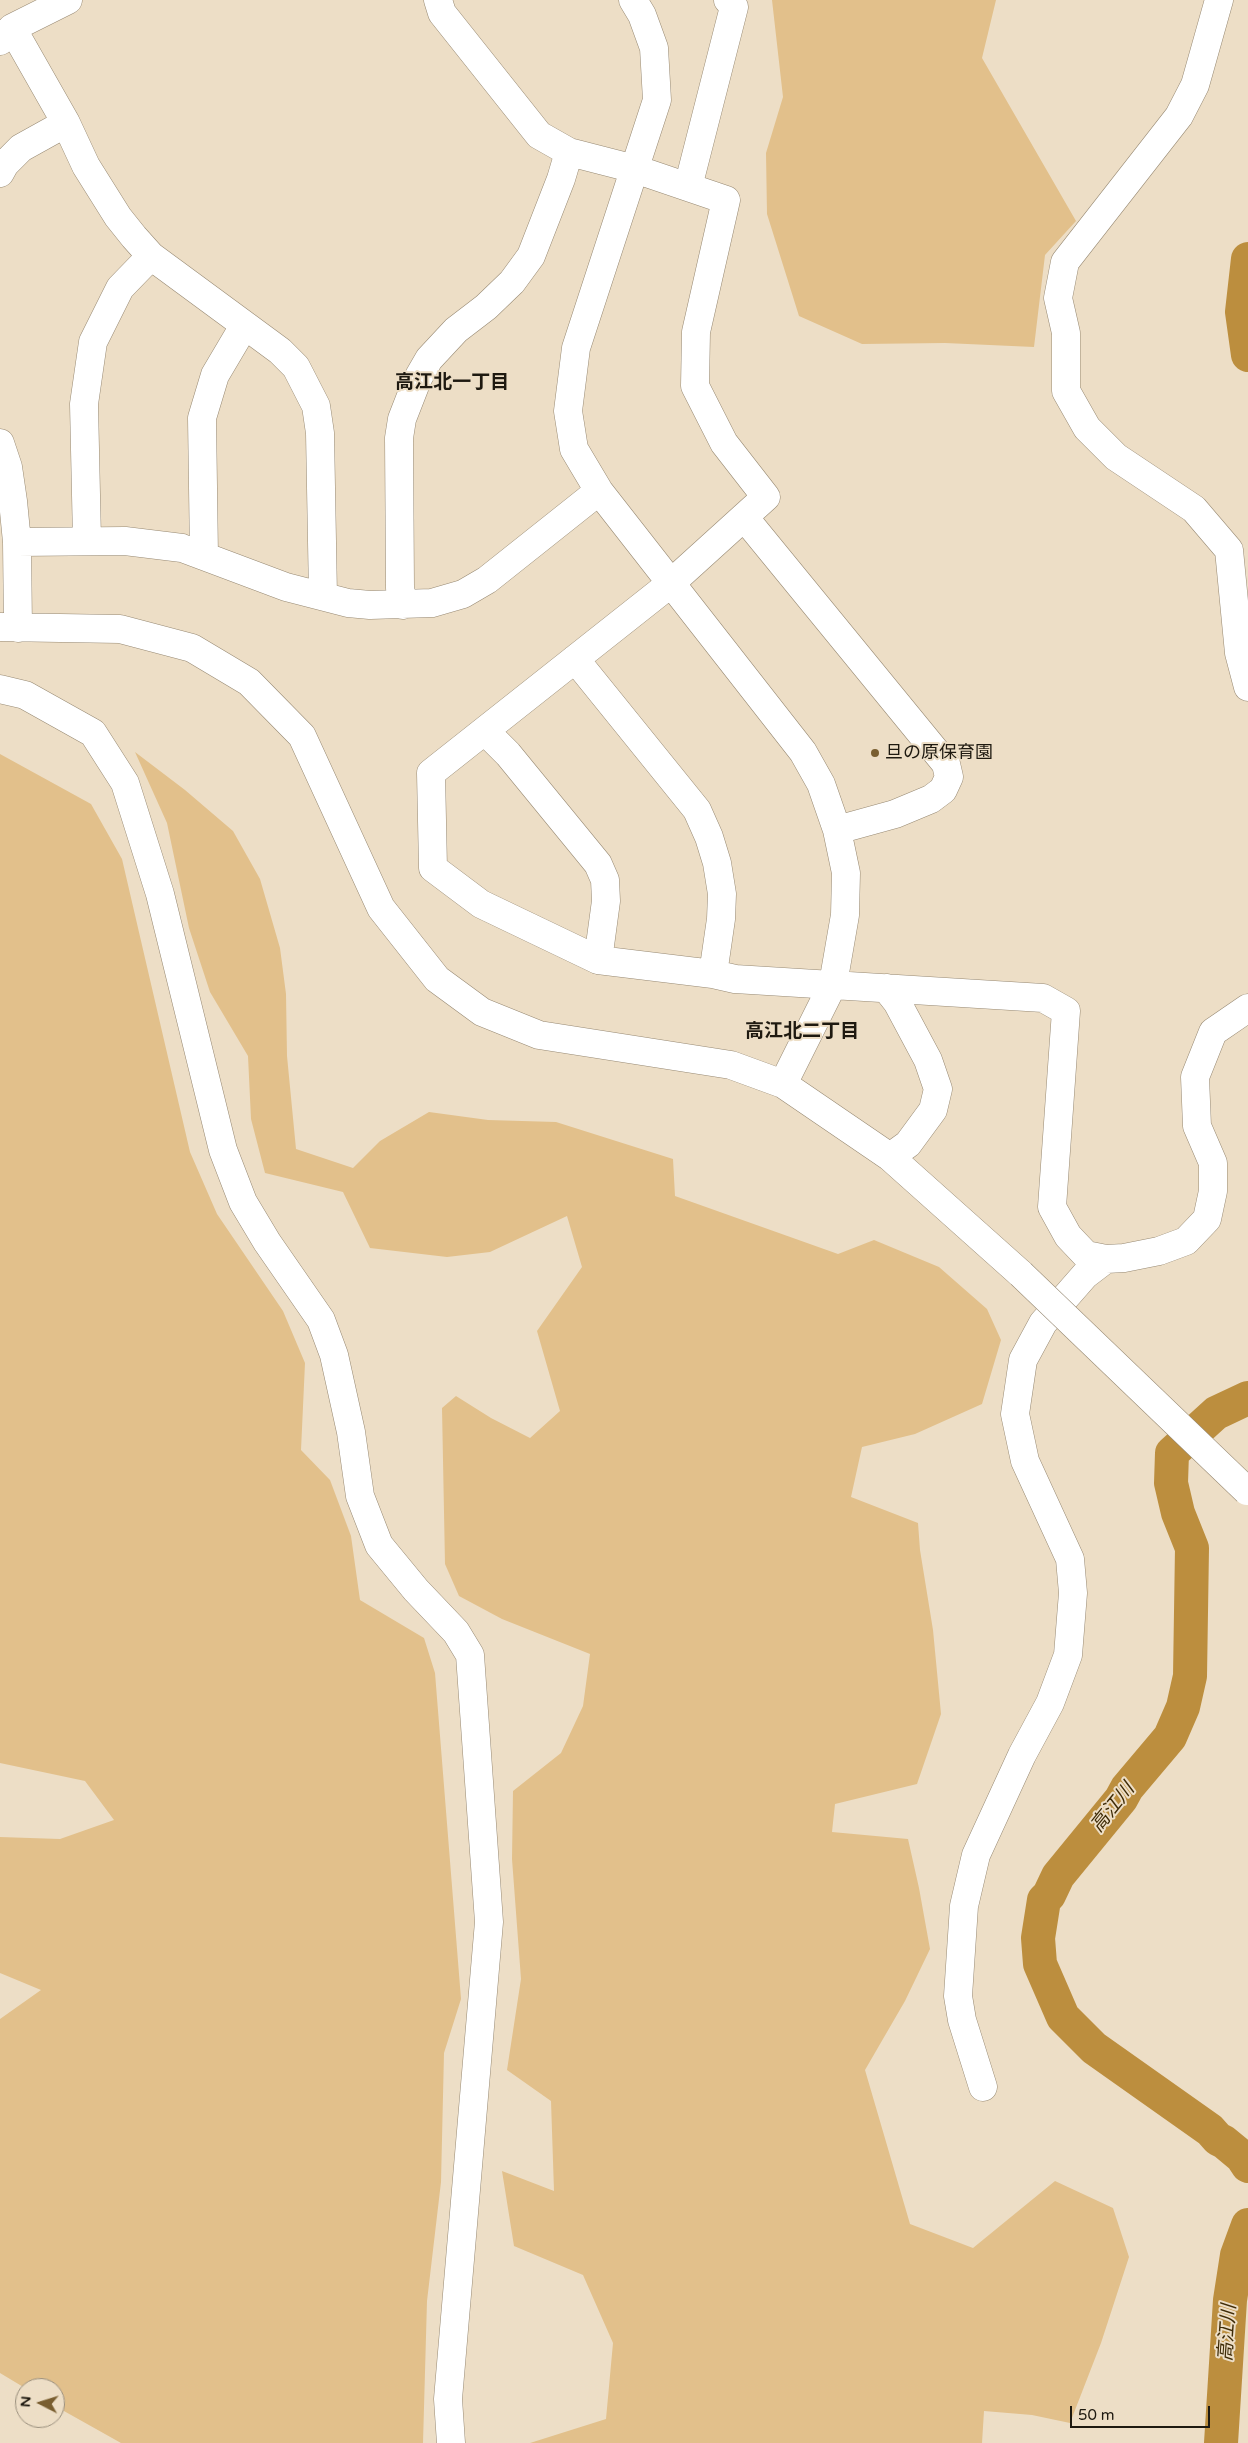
<!DOCTYPE html>
<html>
<head>
<meta charset="utf-8">
<style>
  body { margin:0 }
  #map { position:relative; width:1248px; height:2443px; overflow:hidden; background:#eddec6; font-family:"Varela Round",sans-serif }
  canvas { display:block }
  .north { position:absolute; left:15px; top:2378px; width:50px; height:50px; box-sizing:border-box; background:#eddec6; border:1px solid #9a8f7d; border-radius:50%; rotate:275deg; font-size:14px; font-weight:700; line-height:20px; text-align:center; color:#1e1910 }
  .north::after { content:''; display:block; margin:auto; width:18px; height:22px; background:#795e30; clip-path:polygon(50% 0,100% 100%,50% 72%,0 100%) }
  .scale { position:absolute; left:1070px; top:2406px; width:140px; height:22px; box-sizing:border-box; border:2px solid #1e1910; border-top:0; padding-left:6px; font-size:15px; line-height:18px; white-space:nowrap; color:#1e1910; -webkit-text-stroke:4px #eddec6; paint-order:stroke }
</style>
</head>
<body>
<div id="map">
<canvas width="1248" height="2443"></canvas>
<div class="north">N</div>
<div class="scale">50 m</div>
</div>
<script>
const context = document.querySelector('canvas').getContext('2d');
context.lineJoin = 'round';
function fillPath(path, color) { context.fillStyle = color; context.fill(path, 'evenodd'); }
const toPath = rows => new Path2D(rows.map(r => 'M' + r).join(''));
function trace(path, color, width, dash) { context.strokeStyle = color; context.lineWidth = width; context.lineCap = dash ? 'butt' : 'round'; context.setLineDash(dash || []); context.stroke(path); }
function drawText(font, color, halo, rows, align = 'center') {
  context.font = font + ' "Varela Round","Noto Sans JP",sans-serif'; context.lineWidth = 4; context.setLineDash([]); context.textBaseline = 'middle'; context.strokeStyle = halo; context.fillStyle = color; for (const [text, x, y, turn = 0] of rows) {
    context.save(); context.translate(x, y); context.rotate((+turn || 0) * Math.PI / 180); context.textAlign = isNaN(turn) ? turn : align; if (halo) context.strokeText(text, 0, 0); context.fillText(text, 0, 0); context.restore();
  }
}
const green = toPath([
  [772,0,996,0,982,58,1076,221,1045,255,1034,347,945,343,862,344,799,316,767,214,766,153,783,97],
  [135,752,185,790,233,831,260,879,280,948,286,994,287,1056,296,1149,353,1168,380,1141,429,1112,488,1120,556,1122,673,1159,675,1196,838,1254,874,1240,939,1267,987,1309,1001,1340,982,1404,915,1434,862,1447,851,1497,918,1523,920,1550,933,1630,941,1714,917,1784,835,1804,832,1832,908,1839,919,1888,930,1949,905,2001,865,2070,910,2224,973,2248,1055,2181,1113,2208,1129,2257,1101,2343,1070,2423,1032,2415,984,2411,982,2443,530,2443,606,2419,613,2343,583,2275,514,2246,502,2171,554,2191,551,2101,507,2070,521,1979,512,1859,513,1791,561,1753,583,1706,590,1654,502,1619,459,1596,445,1564,442,1408,456,1396,491,1418,530,1438,560,1411,537,1331,582,1267,567,1216,490,1252,447,1257,370,1248,343,1192,265,1173,251,1119,248,1056,210,992,189,928,167,823],
  [0,754,91,804,122,859,190,1152,217,1214,283,1311,305,1363,301,1450,330,1480,351,1536,360,1600,424,1638,435,1673,461,1999,444,2053,441,2182,427,2301,423,2443,121,2443,55,2406,55,2388,25,2388,0,2373,0,2019,41,1990,0,1973,0,1837,60,1839,114,1820,85,1781,0,1763]
]);
const river = toPath([
  [1248,259,1242,312,1248,355],
  [1248,1398,1216,1413,1172,1453,1171,1483,1178,1513,1192,1548,1190,1676,1183,1707,1170,1737,1127,1788,1121,1799,1058,1876,1049,1895,1044,1900,1038,1938,1040,1964,1063,2017,1094,2048,1210,2130,1218,2139,1224,2142,1242,2157,1248,2166],
  [1221,2443,1230,2300,1237,2255,1248,2225]
]);
const minor = toPath([
  [438,0,442,13,539,135,569,152,635,169,726,200,696,332,695,386,724,443,766,497,670,584,431,773,433,868,481,904,598,960,713,974,735,979,1043,998,1066,1011,1052,1207,1068,1236,1086,1255,1106,1259,1124,1258,1159,1251,1186,1241,1207,1219,1213,1191,1213,1163,1197,1126,1195,1077,1213,1032,1248,1008],
  [633,0,642,15,654,48,657,100,576,348,568,411,574,449,599,491,803,752,821,784,837,830,846,873,845,915,833,984,783,1084],
  [1219,0,1195,85,1179,116,1065,262,1058,298,1066,333,1066,391,1087,428,1116,457,1194,509,1229,550,1239,653,1248,687],
  [12,28,66,123,86,166,118,217,134,237,151,256,280,351,296,367,316,406,320,433,323,596],
  [0,41,12,28,68,0],
  [0,173,5,164,21,148,66,123],
  [688,187,734,7,728,0],
  [0,443,8,467,13,501,17,542,18,628],
  [744,517,946,764,949,777,943,790,931,799,895,814,837,830],
  [87,540,84,404,93,342,120,288,151,256],
  [17,542,125,541,182,548,286,587,348,603,370,605,432,603,463,594,487,580,599,491],
  [204,556,202,418,215,375,244,326],
  [403,605,400,588,399,438,402,419,418,378,429,359,456,330,486,307,512,282,531,256,561,179,569,152],
  [0,627,120,629,192,648,249,682,302,736,381,908,437,979,482,1012,539,1035,731,1065,783,1084,890,1157,1021,1274],
  [575,659,697,810,709,837,717,863,722,894,721,919,713,974],
  [0,689,25,695,93,733,125,783,160,894,223,1150,243,1202,267,1242,321,1320,334,1355,351,1432,360,1496,379,1545,416,1590,456,1632,470,1655,489,1922,448,2399,451,2443],
  [485,731,508,754,598,864,605,880,606,901,598,960],
  [886,988,897,1002,928,1060,938,1089,933,1110,908,1144,890,1157],
  [983,2087,962,2020,958,1996,964,1906,976,1855,1022,1755,1050,1703,1068,1655,1073,1593,1070,1559,1025,1461,1015,1414,1023,1360,1043,1323,1085,1275,1106,1259]
]);
const minorBridge = toPath([
  [1021,1274,1247,1491]
]);
const markers = [
  [875,753,5,"#795e30"]
];
const poiNames = [
  ["旦の原保育園",885,753]
];
const neighbourhoodNames = [
  ["高江北一丁目",452,383],
  ["高江北二丁目",802,1032]
];
const waterNames = [
  ["高江川",1113,1808,-51],
  ["高江川",1228,2333,-86]
];
fillPath(green, '#e2c08b');
trace(river, '#bc8e3e', 34);
trace(minor, '#978973', 29);
trace(minor, '#fff', 28);
trace(minorBridge, '#978973', 29, []);
trace(minorBridge, '#fff', 28);
for (const [x, y, r, color] of markers) { const dot = new Path2D(); dot.arc(x, y, r, 0, 2 * Math.PI); context.fillStyle = color; context.fill(dot); trace(dot, '#eddec6', 2); }
drawText('18px', '#1e1910', '#eddec6', poiNames, 'left');
drawText('bold 19px', '#1e1910', '#eddec6', neighbourhoodNames);
drawText('italic 19px', '#3e2b07', '#eddec6', waterNames);
</script>
</body>
</html>
